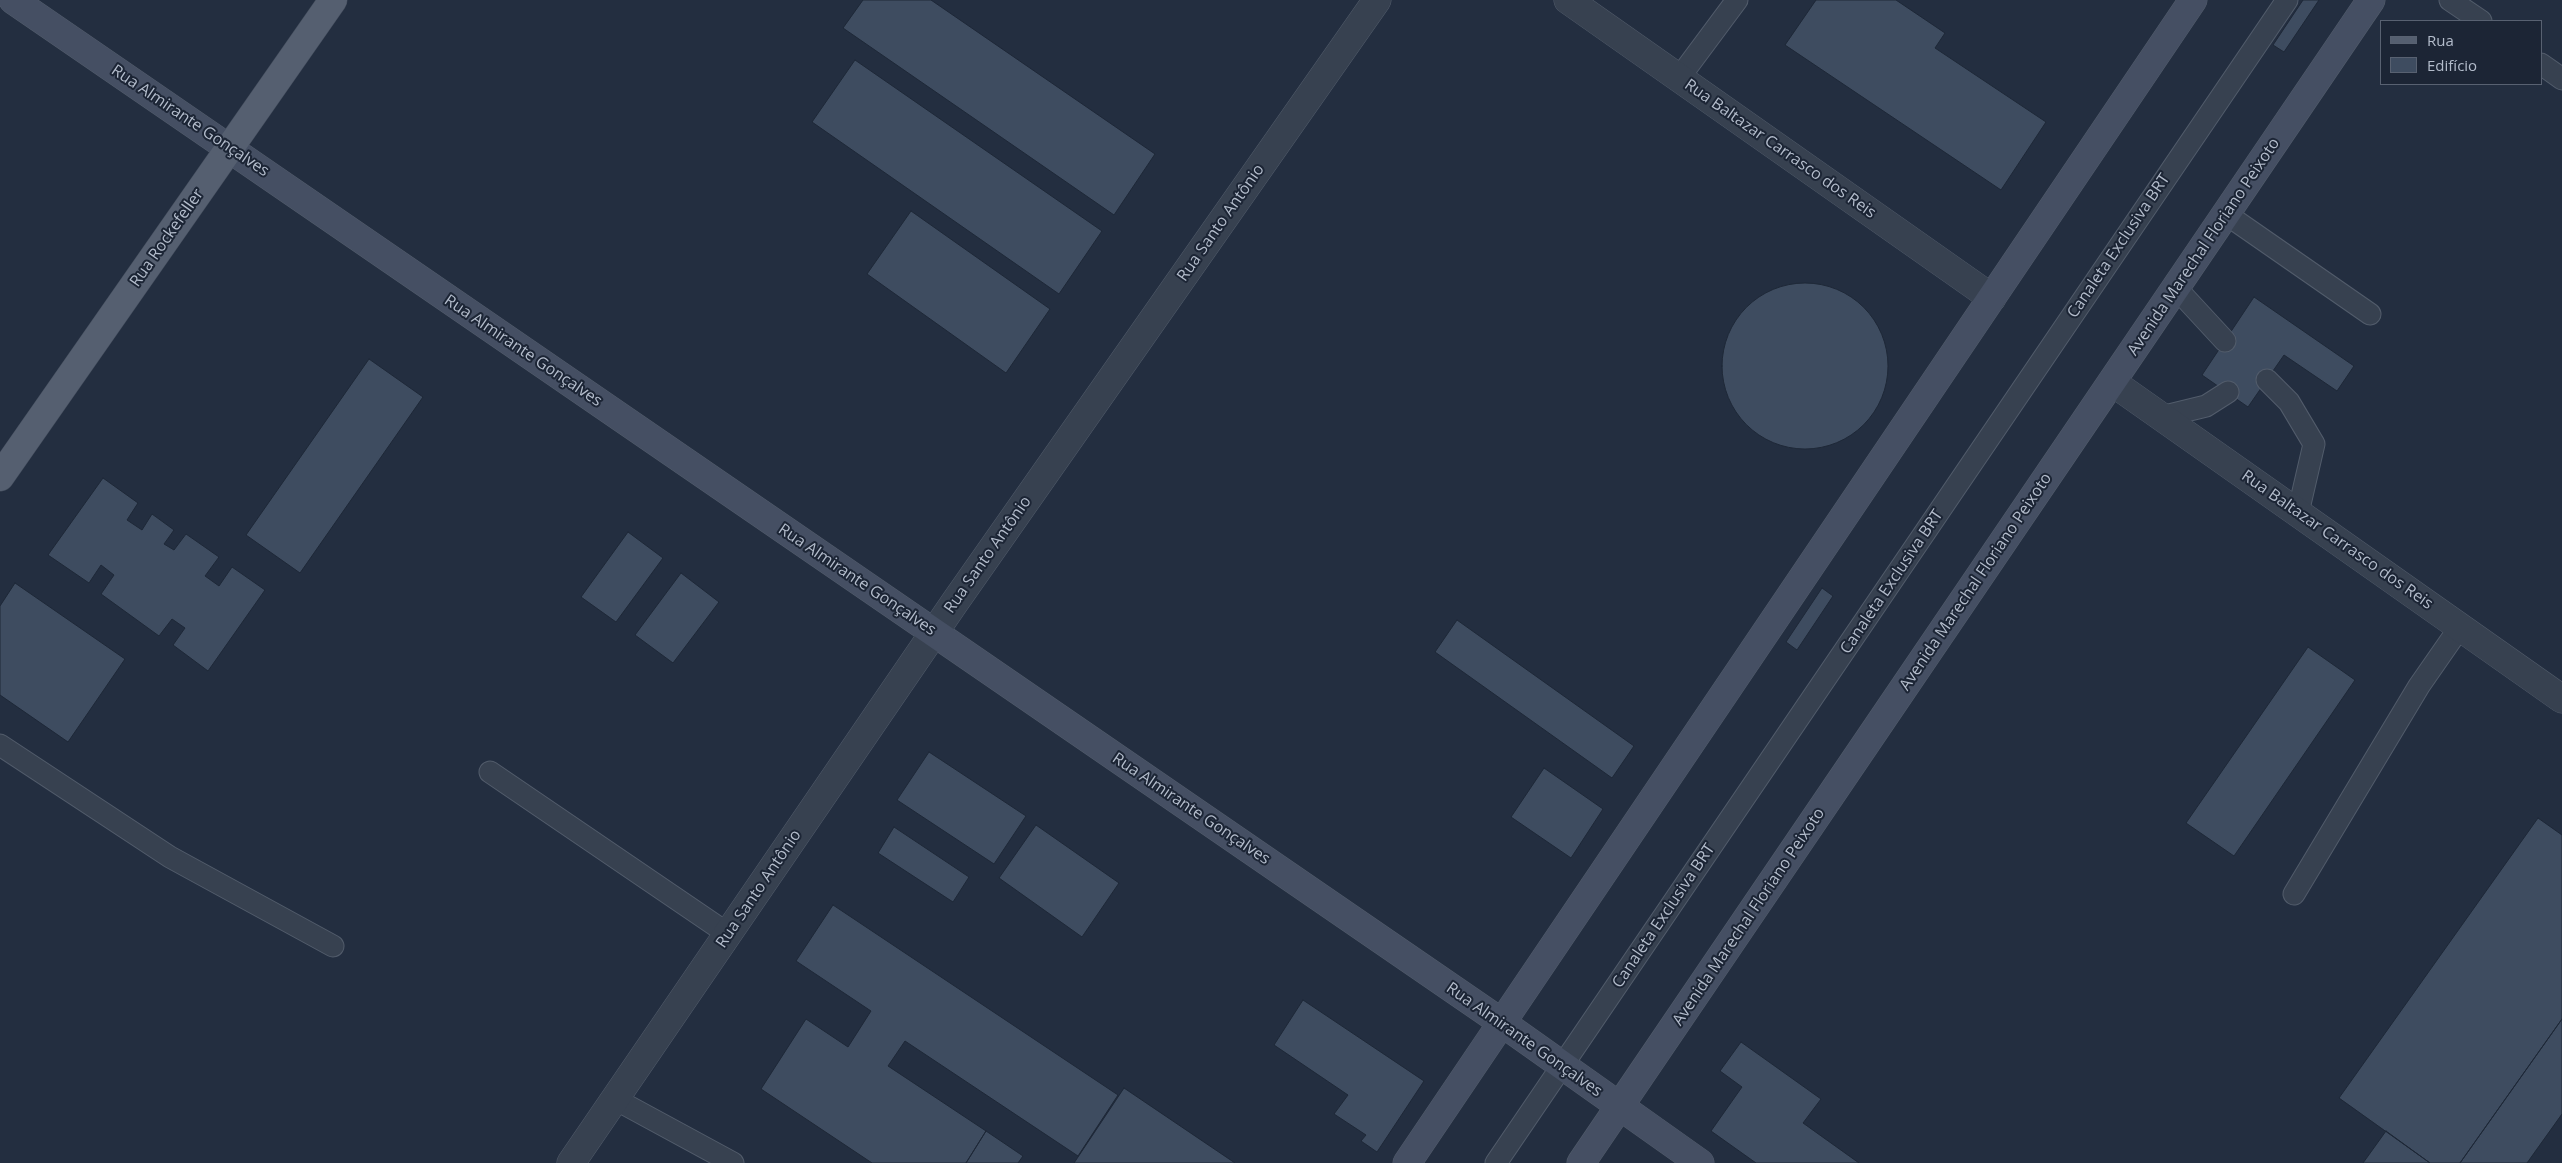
<!DOCTYPE html>
<html>
<head>
<meta charset="utf-8">
<style>
  body { margin:0 }
  #map { position:relative; width:2562px; height:1163px; overflow:hidden; background:#232e40; font-family:"Open Sans",sans-serif }
  canvas { display:block }
  .legend { position:absolute; left:2380px; top:20px; width:162px; height:65px; box-sizing:border-box; background:#1c2535; border:1px solid #586171; margin:0; padding:6px 9px; list-style:none; font-size:15px; color:#b3bccb }
  .legend li { display:flex; align-items:center; gap:10px; height:25px }
  .legend b { width:25px; border:1px solid #586171 }
</style>
</head>
<body>
<div id="map">
<canvas width="2562" height="1163"></canvas>
<ul class="legend">
<li><b style="height:6px;background:#555f70"></b>Rua</li>
<li><b style="height:14px;background:#3e4c60"></b>Edifício</li>
</ul>
</div>
<script>
const context = document.querySelector('canvas').getContext('2d');
context.lineJoin = 'round';
function fillPath(path, color) { context.fillStyle = color; context.fill(path, 'evenodd'); }
const toPath = rows => new Path2D(rows.map(r => 'M' + r).join(''));
function trace(path, color, width, dash) { context.strokeStyle = color; context.lineWidth = width; context.lineCap = dash ? 'butt' : 'round'; context.setLineDash(dash || []); context.stroke(path); }
function drawText(font, color, halo, rows, align = 'center') {
  context.font = font + ' "Open Sans",sans-serif'; context.lineWidth = 4; context.setLineDash([]); context.textBaseline = 'middle'; context.strokeStyle = halo; context.fillStyle = color; for (const [text, x, y, turn = 0] of rows) {
    context.save(); context.translate(x, y); context.rotate((+turn || 0) * Math.PI / 180); context.textAlign = isNaN(turn) ? turn : align; if (halo) context.strokeText(text, 0, 0); context.fillText(text, 0, 0); context.restore();
  }
}
const building = toPath([
  [863,0,931,0,1155,154,1114,215,843,28,863,0],
  [1816,0,1896,0,1945,33,1935,48,2046,122,2001,190,1785,45,1816,0],
  [2303,0,2319,0,2284,52,2273,45,2303,0],
  [855,60,1102,231,1059,294,812,122,855,60],
  [911,211,1050,309,1006,373,867,274,911,211],
  '1722 366a83 83 0 1 1 166 0a83 83 0 1 1-166 0Z',
  [2254,297,2354,366,2337,391,2284,355,2248,407,2202,375,2254,297],
  [369,359,423,397,300,573,246,535,369,359],
  [103,478,138,503,127,520,142,530,152,514,174,530,164,544,174,550,186,534,219,557,205,576,219,586,232,567,265,590,208,671,173,645,185,628,172,619,159,636,101,594,114,575,101,565,89,583,48,555,103,478],
  [628,532,663,558,616,622,581,597,628,532],
  [681,573,719,602,673,663,635,635,681,573],
  [15,583,125,659,68,742,0,695,0,606,15,583],
  [1822,588,1833,596,1797,650,1786,642,1822,588],
  [1457,620,1634,746,1612,778,1435,652,1457,620],
  [2308,647,2355,680,2234,856,2186,823,2308,647],
  [929,752,1026,816,994,864,897,800,929,752],
  [1544,768,1603,809,1571,858,1511,817,1544,768],
  [2538,818,2562,835,2562,1019,2460,1163,2430,1163,2339,1098,2538,818],
  [1036,825,1119,883,1082,937,999,878,1036,825],
  [894,827,969,877,953,902,878,853,894,827],
  [833,905,1118,1095,1078,1156,905,1041,888,1066,986,1131,966,1163,872,1163,761,1089,806,1019,848,1047,871,1011,796,961,833,905],
  [1303,1000,1424,1081,1377,1152,1361,1141,1366,1135,1334,1114,1348,1095,1274,1045,1303,1000],
  [2562,1019,2562,1114,2527,1163,2460,1163,2562,1019],
  [1741,1042,1821,1099,1803,1123,1859,1163,1756,1163,1711,1131,1742,1087,1720,1071,1741,1042],
  [1124,1088,1235,1163,1074,1163,1124,1088],
  [986,1131,1023,1156,1018,1163,966,1163,986,1131],
  [2386,1131,2430,1163,2363,1163,2386,1131]
]);
const lane = toPath([
  [2450,0,2481,21],
  [2541,64,2562,79],
  [1679,78,1737,0],
  [2226,214,2370,314],
  [2176,288,2225,341],
  [2267,380,2289,402,2314,444,2298,513],
  [2161,417,2206,406,2228,392],
  [0,745,170,857,333,946],
  [490,772,728,934],
  [2294,894,2419,686,2460,627],
  [615,1099,733,1163],
  [1496,1163,2287,0]
]);
const street = toPath([
  [1568,0,1992,298],
  [2112,382,2562,699],
  [571,1163,955,602,1377,0]
]);
const secondary = toPath([
  [13,0,1501,1022,1700,1163],
  [1407,1163,2193,0],
  [1581,1163,2371,0]
]);
const primary = toPath([
  [0,477,333,0]
]);
const streetNames = [
  ["Rua Almirante Gonçalves",190,121,34],
  ["Rua Baltazar Carrasco dos Reis",1780,149,35],
  ["Rua Santo Antônio",1221,223,-55],
  ["Rua Rockefeller",167,238,-55],
  ["Canaleta Exclusiva BRT",2119,246,-56],
  ["Avenida Marechal Floriano Peixoto",2204,247,-56],
  ["Rua Almirante Gonçalves",523,351,34],
  ["Rua Baltazar Carrasco dos Reis",2337,540,35],
  ["Rua Santo Antônio",988,555,-55],
  ["Rua Almirante Gonçalves",857,580,34],
  ["Canaleta Exclusiva BRT",1892,582,-56],
  ["Avenida Marechal Floriano Peixoto",1976,582,-56],
  ["Rua Almirante Gonçalves",1191,809,34],
  ["Rua Santo Antônio",759,889,-56],
  ["Canaleta Exclusiva BRT",1664,916,-56],
  ["Avenida Marechal Floriano Peixoto",1749,917,-56],
  ["Rua Almirante Gonçalves",1524,1040,35]
];
fillPath(building, '#3e4c60');
trace(building, '#1e2837', 1);
trace(lane, '#525c6b', 23);
trace(street, '#525c6b', 29);
trace(secondary, '#525c6b', 29);
trace(primary, '#404a59', 29);
trace(lane, '#374150', 21);
trace(street, '#374150', 28);
trace(secondary, '#454f63', 28);
trace(primary, '#555f70', 28);
drawText('16px', '#b3bccb', '#1c2535', streetNames);
</script>
</body>
</html>
